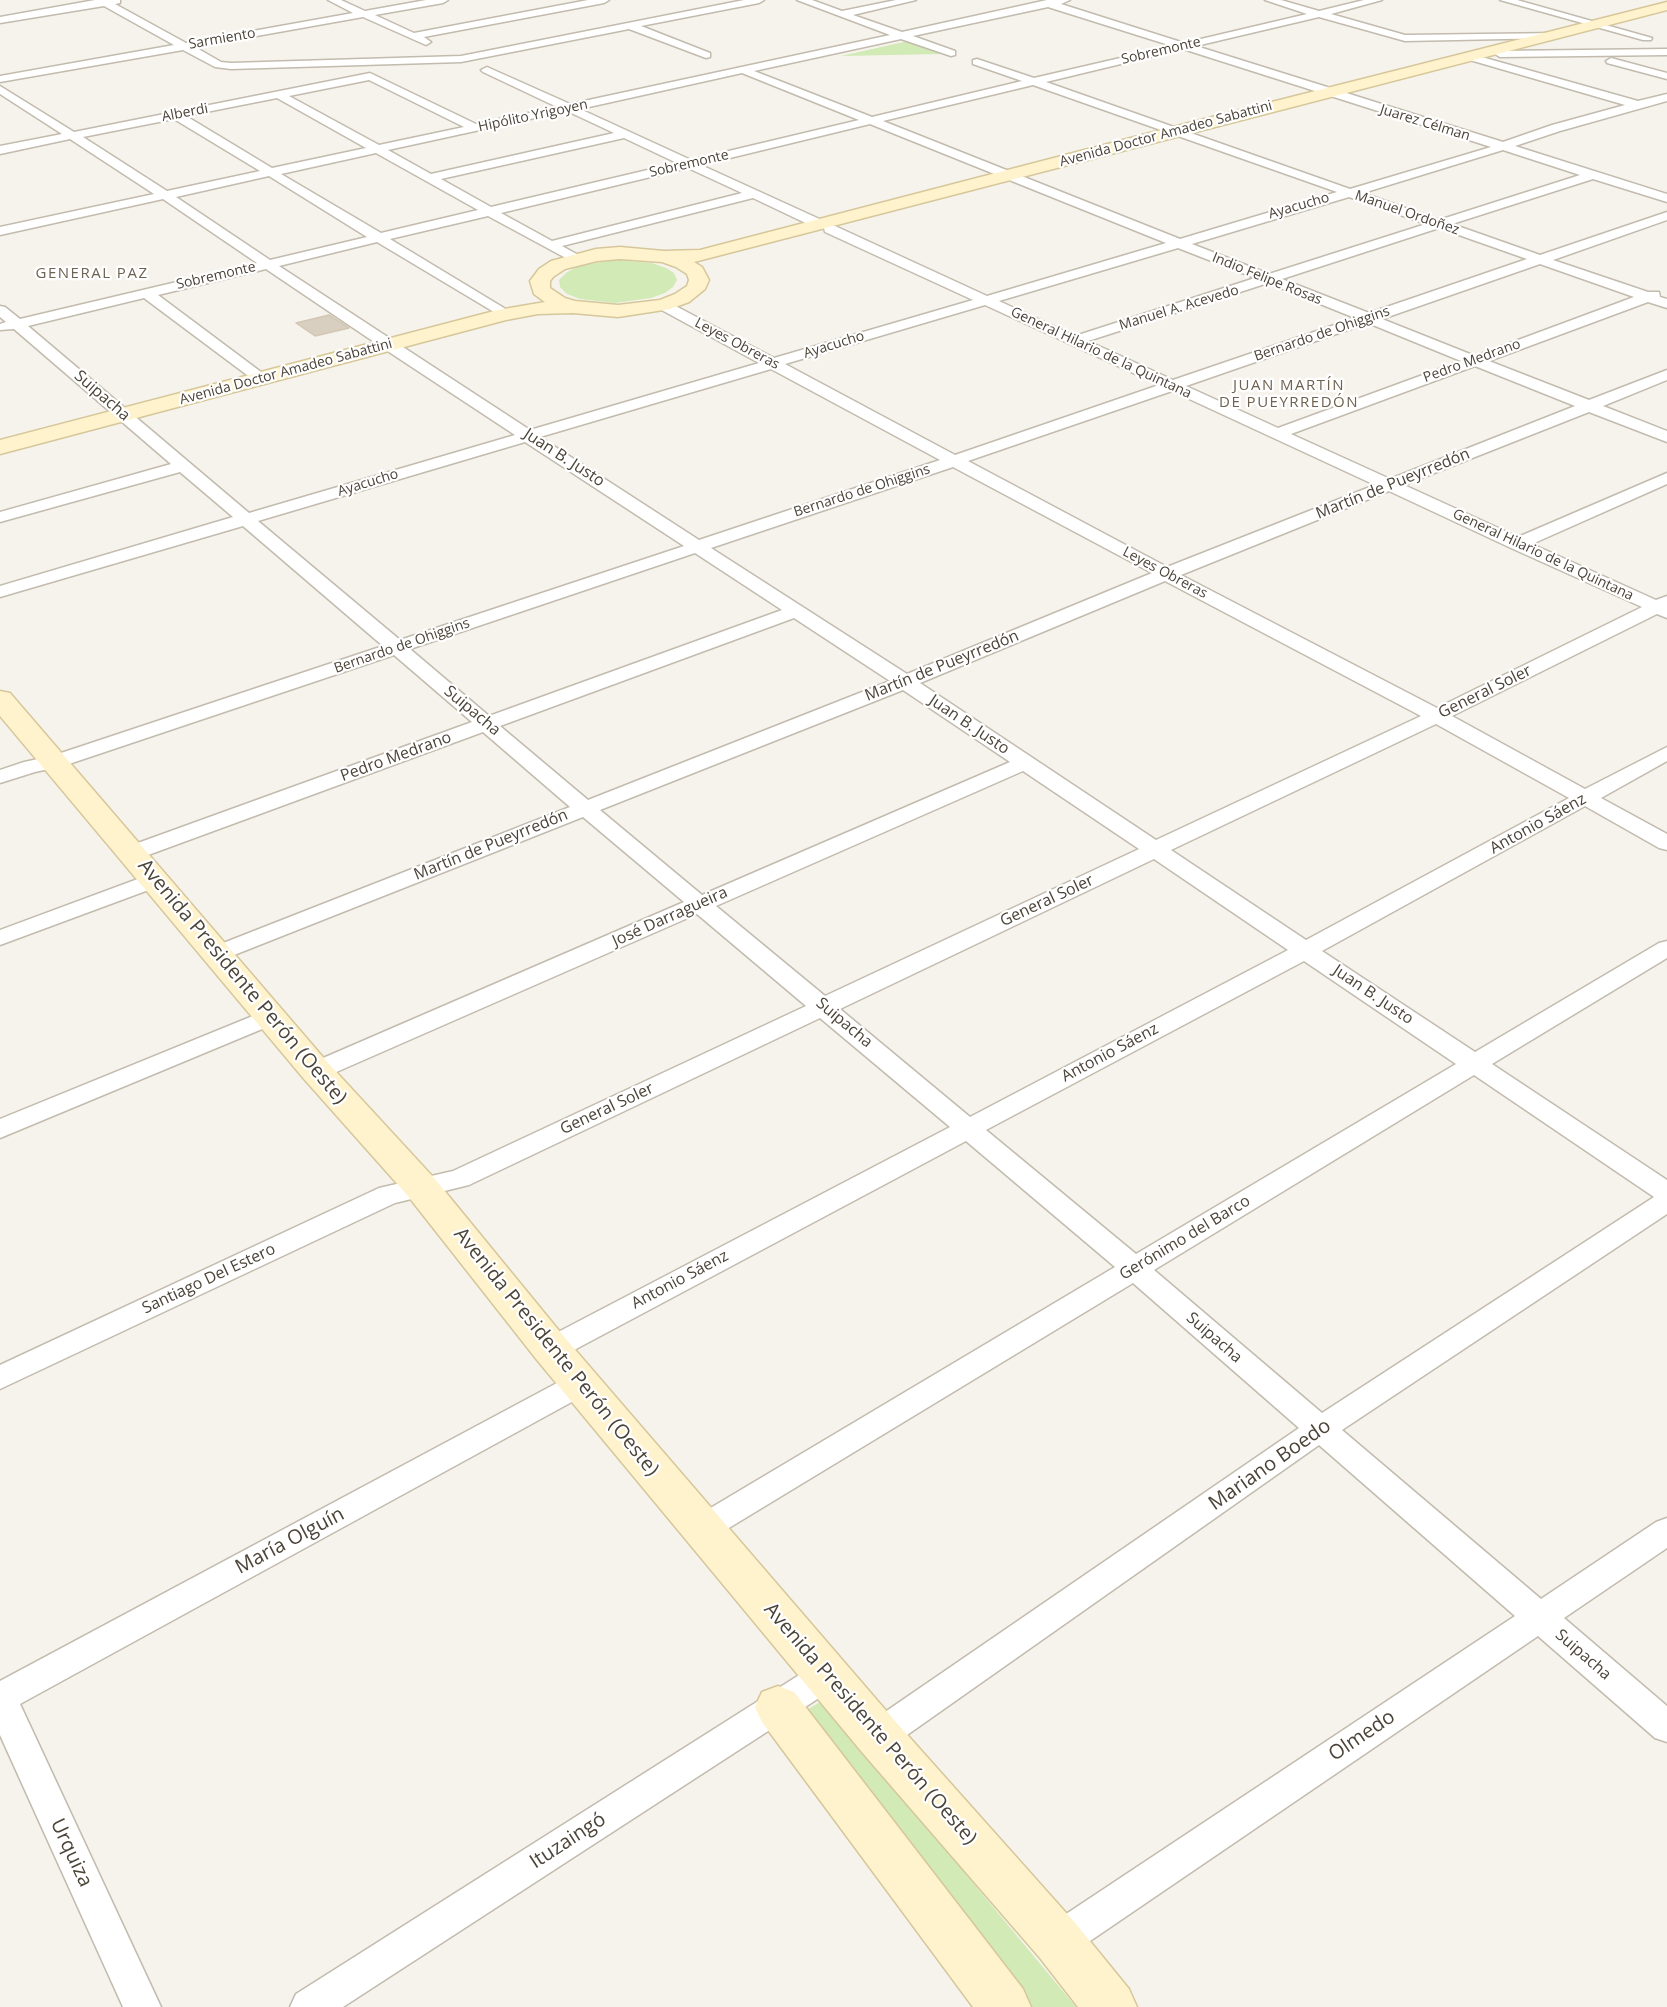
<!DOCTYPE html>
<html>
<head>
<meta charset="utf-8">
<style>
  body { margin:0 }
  canvas { display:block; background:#f6f3ec }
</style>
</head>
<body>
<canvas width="1667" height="2007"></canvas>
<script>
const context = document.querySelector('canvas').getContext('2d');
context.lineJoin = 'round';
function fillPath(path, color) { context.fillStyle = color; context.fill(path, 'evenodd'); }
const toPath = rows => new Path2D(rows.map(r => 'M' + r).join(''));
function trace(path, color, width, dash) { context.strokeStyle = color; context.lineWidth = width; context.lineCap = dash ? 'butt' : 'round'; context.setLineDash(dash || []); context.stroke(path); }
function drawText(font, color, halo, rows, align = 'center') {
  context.font = font + ' "Open Sans",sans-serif'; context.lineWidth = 4.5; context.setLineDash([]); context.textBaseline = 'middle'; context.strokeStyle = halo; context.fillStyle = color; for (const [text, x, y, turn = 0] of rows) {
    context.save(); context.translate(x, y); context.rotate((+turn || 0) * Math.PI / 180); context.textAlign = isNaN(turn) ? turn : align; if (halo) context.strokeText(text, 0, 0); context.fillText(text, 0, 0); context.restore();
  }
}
const green = toPath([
  [908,41,943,54,841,56],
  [614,260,652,263,666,268,674,273,677,280,673,287,665,293,651,298,615,303,580,299,567,294,560,287,559,280,566,273,578,266],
  [822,1701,1076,2007,1023,2007,801,1713]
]);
const building = toPath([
  [329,315,349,328,315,336,296,323,329,315]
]);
const street = toPath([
  [95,0,120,0,120,3,115,4,186,43,353,13,328,0,341,0,365,11,426,0,448,0,443,3,375,15,414,33,588,0,609,0,604,3,424,37,431,42,426,45,363,17,195,47,221,62,231,63,461,56,744,0,764,0,759,3,641,26,710,53,710,57,706,58,629,29,461,62,231,69,215,67,183,50,0,82,0,76,174,45,104,6,0,23,0,17,95,0],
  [797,0,812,0,842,11,896,0,916,0,853,15,902,32,1047,0,1070,0,1061,4,1184,43,1307,14,1265,0,1281,0,1319,11,1364,0,1382,0,1331,14,1405,35,1559,33,1559,37,1555,38,1405,41,1319,17,1196,46,1503,142,1552,125,1625,105,1463,58,1463,54,1471,54,1638,101,1667,94,1667,101,1560,131,1515,146,1667,194,1667,202,1593,179,1452,224,1540,255,1667,212,1667,220,1553,260,1648,292,1659,292,1660,297,1667,299,1667,308,1648,302,1489,361,1589,400,1667,370,1667,380,1603,406,1667,431,1667,442,1589,412,1404,485,1518,537,1667,473,1667,484,1532,544,1656,600,1667,596,1667,618,1657,614,1452,716,1585,789,1667,747,1667,761,1601,798,1667,834,1667,850,1659,848,1585,806,1322,951,1475,1052,1659,943,1667,941,1667,958,1492,1064,1667,1180,1667,1214,1342,1430,1541,1599,1656,1522,1667,1518,1667,1548,1564,1618,1667,1706,1667,1742,1655,1738,1538,1636,1071,1954,1058,1959,1045,1954,1039,1941,1045,1928,1515,1616,1319,1445,890,1747,878,1751,866,1747,861,1736,866,1725,1299,1428,1133,1283,714,1537,703,1541,692,1537,687,1528,692,1519,1115,1267,966,1141,561,1357,551,1360,541,1357,537,1349,541,1341,950,1127,820,1018,469,1185,395,1203,0,1389,0,1365,379,1188,453,1171,806,1006,697,914,325,1077,316,1079,307,1077,304,1071,307,1065,684,902,583,817,224,959,216,961,208,959,204,954,208,949,570,807,483,732,140,858,132,860,124,858,121,853,124,848,472,722,394,655,63,766,35,772,0,783,0,770,24,762,52,756,383,646,243,526,0,597,0,586,233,517,180,472,0,522,0,512,171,464,14,329,0,330,0,324,6,322,0,317,0,306,5,307,20,319,257,263,163,199,0,235,0,227,154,194,70,139,0,154,0,146,62,134,0,94,0,86,74,132,370,73,476,124,557,107,483,72,481,70,487,67,570,104,890,35,797,0],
  [1048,7,1172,46,1034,78,977,59,973,60,973,64,1022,81,872,117,754,71,901,39,951,56,955,55,955,51,913,36,1048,7],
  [1183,49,1491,147,1350,189,1046,82,1183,49],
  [742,73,859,120,691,160,580,109,742,73],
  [369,80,464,127,379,145,289,96,369,80],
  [1033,85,1337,192,1180,239,883,121,1033,85],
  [277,98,366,148,272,168,186,116,277,98],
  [567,111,614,133,431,174,388,150,567,111],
  [174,119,260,171,167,191,83,137,174,119],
  [870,124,1166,243,987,296,835,226,827,226,826,222,701,165,870,124],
  [624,138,677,163,491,207,441,179,624,138],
  [1503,150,1580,175,1439,220,1363,193,1503,150],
  [376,153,478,210,381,233,281,174,376,153],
  [688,168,742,193,552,241,501,213,688,168],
  [269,176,367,237,270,260,176,197,269,176],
  [1349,197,1426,224,1269,274,1192,244,1349,197],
  [753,198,816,228,824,228,825,232,973,300,774,358,668,302,658,302,656,305,658,308,759,363,530,430,279,266,377,242,499,315,504,314,506,311,504,308,390,239,488,216,575,263,580,262,582,259,580,256,562,246,753,198],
  [1439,228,1527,259,1369,313,1282,279,1439,228],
  [1178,248,1255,278,1075,336,999,301,1178,248],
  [1540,264,1634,297,1475,356,1382,319,1540,264],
  [266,269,383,348,515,435,249,513,28,326,144,298,251,378,256,380,264,375,261,372,158,295,266,269],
  [1268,283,1355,318,1173,380,1088,341,1268,283],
  [985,305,1159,385,955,455,785,364,985,305],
  [1368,323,1461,361,1278,428,1186,386,1368,323],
  [1475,366,1575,406,1390,479,1291,434,1475,366],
  [771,369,940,460,699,540,540,437,771,369],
  [1172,391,1375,485,1167,567,968,461,1172,391],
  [525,442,684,546,400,640,258,521,525,442],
  [953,467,1152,573,907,674,711,548,953,467],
  [1389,491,1511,548,1642,607,1437,708,1181,575,1389,491],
  [695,553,782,610,489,716,410,649,695,553],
  [1165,581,1421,716,1156,840,920,683,1165,581],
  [794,618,890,681,588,800,500,726,794,618],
  [903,690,1010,762,702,895,600,810,903,690],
  [1436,724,1569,798,1306,940,1171,850,1436,724],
  [1023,771,1139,849,825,996,716,906,1023,771],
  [1154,859,1288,950,970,1117,840,1009,1154,859],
  [1304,961,1456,1064,1136,1254,986,1130,1304,961],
  [1474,1075,1654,1197,1322,1413,1154,1270,1474,1075],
  [1500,0,1517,0,1652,38,1651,40,1643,40,1500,0],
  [1667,49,1667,55,1500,57,1495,54,1500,51,1667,49],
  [1611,58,1667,73,1667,79,1607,63,1606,61,1611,58],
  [154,873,162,875,165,880,162,885,0,945,0,930,154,873],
  [270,1009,279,1012,282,1017,279,1022,0,1138,0,1119,270,1009],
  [580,1373,590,1376,595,1384,590,1392,20,1704,161,2007,123,2007,0,1735,0,1681,570,1376,580,1373],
  [827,1660,839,1665,844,1675,839,1685,343,2007,290,2007,296,1994,815,1665,827,1660]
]);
const secondary = toPath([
  [1667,2,1667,10,694,262,702,267,709,280,705,289,689,302,670,309,618,317,573,313,538,314,506,320,0,454,0,440,498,310,545,302,534,294,530,281,539,269,551,261,596,249,620,247,664,251,700,250,1169,128,1667,2],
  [620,259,662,262,676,267,687,274,689,280,687,286,675,294,660,300,618,305,575,301,565,298,550,288,550,281,553,277,565,269,597,261,620,259],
  [0,691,10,693,328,1063,434,1178,565,1338,895,1721,1076,1924,1129,1989,1137,2007,1078,2007,1040,1958,861,1751,537,1360,408,1196,304,1079,0,716,0,691],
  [778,1686,794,1692,1023,1989,1031,2007,973,2007,762,1722,755,1707,762,1692,778,1686]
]);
const farStreetnames = [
  ["Sarmiento",222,39,-10],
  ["Sobremonte",1161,51,-13],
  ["Alberdi",185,113,-11],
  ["Hipólito Yrigoyen",533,116,-12],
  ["Juarez Célman",1425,123,17],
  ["Avenida Doctor Amadeo Sabattini",1166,134,-15],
  ["Sobremonte",689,164,-13],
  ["Ayacucho",1299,206,-16],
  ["Manuel Ordoñez",1407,213,19],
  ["Sobremonte",216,276,-13],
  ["Indio Felipe Rosas",1267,279,22],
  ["Manuel A. Acevedo",1179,308,-17],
  ["Bernardo de Ohiggins",1322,334,-19],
  ["Leyes Obreras",737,344,28],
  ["Ayacucho",834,345,-17],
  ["General Hilario de la Quintana",1101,353,25],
  ["Pedro Medrano",1472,361,-20],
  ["Avenida Doctor Amadeo Sabattini",286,372,-15],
  ["Ayacucho",368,483,-17],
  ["Bernardo de Ohiggins",862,491,-18],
  ["General Hilario de la Quintana",1543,555,25],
  ["Leyes Obreras",1165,573,28],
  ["Bernardo de Ohiggins",402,646,-19]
];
const farNeighbourhoodnames = [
  ["GENERAL PAZ",92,274],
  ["JUAN MARTÍN",1289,386],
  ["DE PUEYRREDÓN",1289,403]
];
const streetNames = [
  ["Suipacha",102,396,41],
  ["Juan B. Justo",564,458,33],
  ["Martín de Pueyrredón",1393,484,-22],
  ["Martín de Pueyrredón",942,666,-22],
  ["General Soler",1485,692,-26],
  ["Suipacha",472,711,40],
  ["Juan B. Justo",969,725,34],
  ["Pedro Medrano",396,757,-20],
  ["Antonio Sáenz",1538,824,-29],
  ["Martín de Pueyrredón",491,845,-22],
  ["General Soler",1047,901,-25],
  ["José Darragueira",670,917,-24],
  ["Juan B. Justo",1373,995,34],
  ["Suipacha",844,1023,40],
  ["Antonio Sáenz",1110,1053,-28],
  ["General Soler",607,1109,-25],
  ["Gerónimo del Barco",1185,1238,-31],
  ["Santiago Del Estero",209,1279,-25],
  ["Antonio Sáenz",680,1280,-28],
  ["Suipacha",1214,1338,41],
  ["Suipacha",1583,1655,41]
];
const nearStreetnames = [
  ["Avenida Presidente Perón (Oeste)",242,982,50],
  ["Avenida Presidente Perón (Oeste)",556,1352,51],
  ["Mariano Boedo",1270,1465,-35],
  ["María Olguín",290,1541,-28],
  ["Avenida Presidente Perón (Oeste)",870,1724,49],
  ["Olmedo",1362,1736,-34],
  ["Ituzaingó",568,1841,-33],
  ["Urquiza",71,1853,65]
];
fillPath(green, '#d2eab5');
fillPath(building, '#d8cfc1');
trace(building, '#d3c7b4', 1.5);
trace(street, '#c2bbae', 3);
trace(secondary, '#d6c79b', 3);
fillPath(street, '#fff');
fillPath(secondary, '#fff3cd');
drawText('14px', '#4b4439', '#fff', farStreetnames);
context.letterSpacing = '1.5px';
drawText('15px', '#6e6250', '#fff', farNeighbourhoodnames);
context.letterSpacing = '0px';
drawText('16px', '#4b4439', '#fff', streetNames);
drawText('20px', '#4b4439', '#fff', nearStreetnames);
</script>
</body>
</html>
